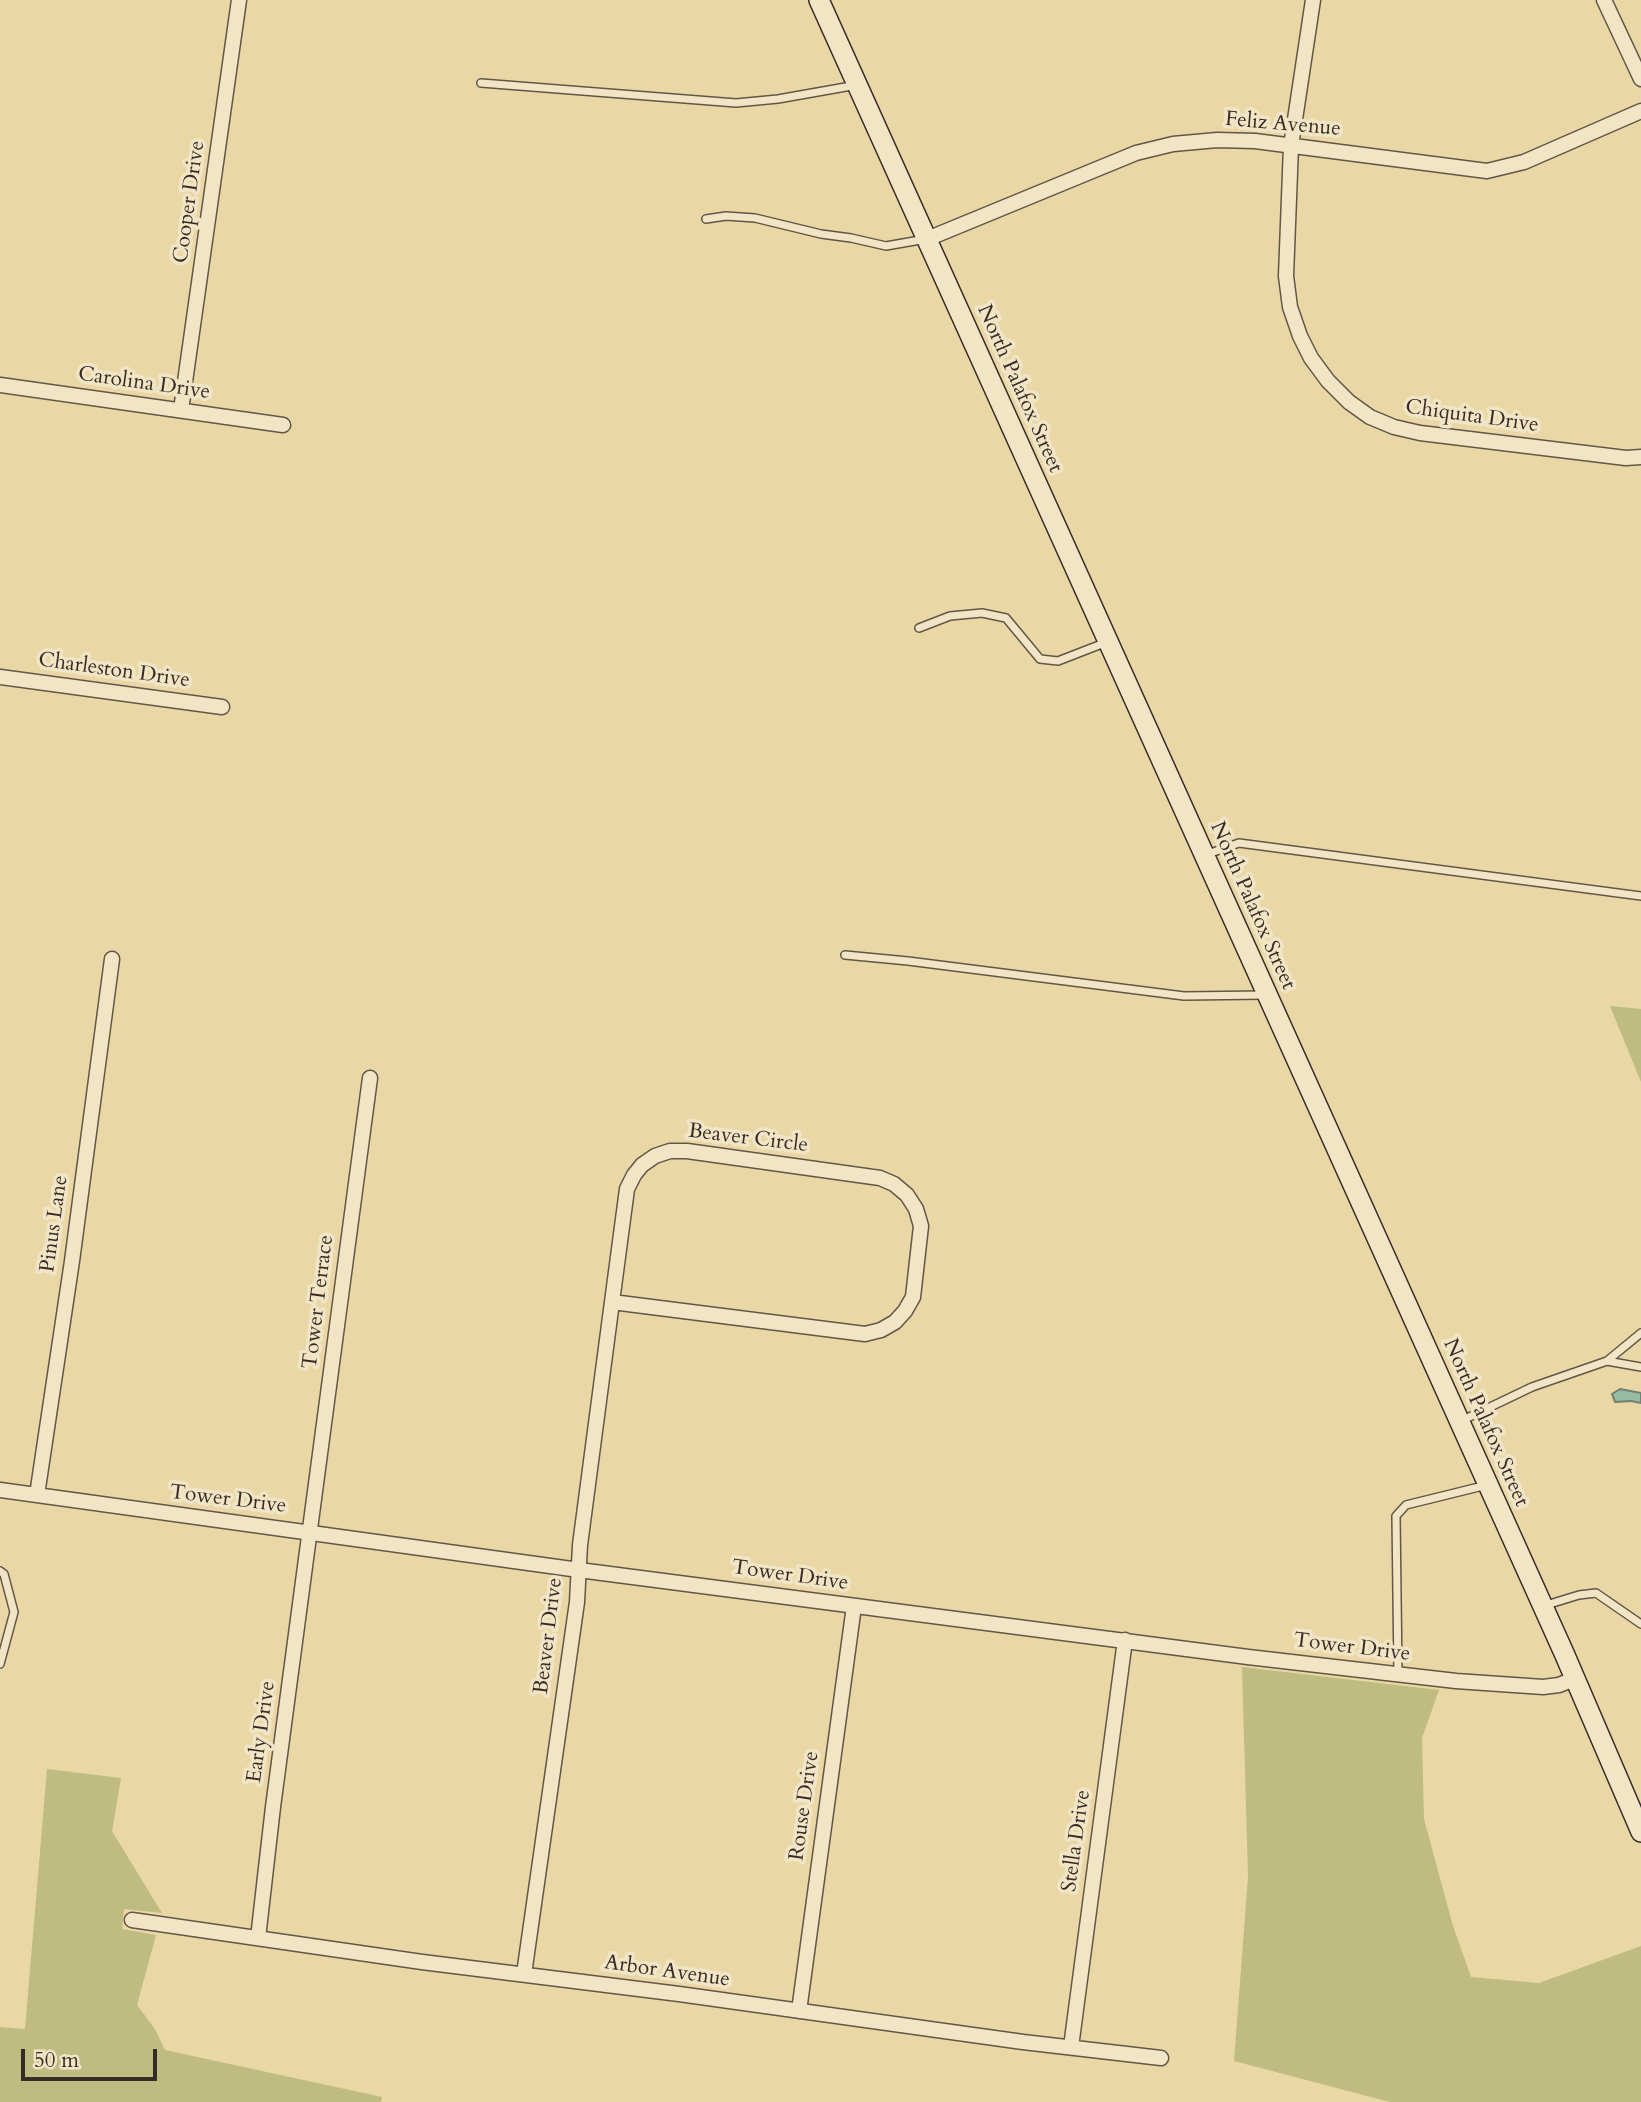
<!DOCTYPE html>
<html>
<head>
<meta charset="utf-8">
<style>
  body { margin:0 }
  #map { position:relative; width:1641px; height:2102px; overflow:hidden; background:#e9d7a6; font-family:Cardo,serif }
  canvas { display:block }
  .scale { position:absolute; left:21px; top:2049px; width:136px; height:32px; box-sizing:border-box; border:4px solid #382b26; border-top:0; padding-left:9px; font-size:21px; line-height:24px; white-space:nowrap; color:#382b26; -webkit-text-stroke:5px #f1e5c5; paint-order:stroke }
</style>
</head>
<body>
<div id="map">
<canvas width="1641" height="2102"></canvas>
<div class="scale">50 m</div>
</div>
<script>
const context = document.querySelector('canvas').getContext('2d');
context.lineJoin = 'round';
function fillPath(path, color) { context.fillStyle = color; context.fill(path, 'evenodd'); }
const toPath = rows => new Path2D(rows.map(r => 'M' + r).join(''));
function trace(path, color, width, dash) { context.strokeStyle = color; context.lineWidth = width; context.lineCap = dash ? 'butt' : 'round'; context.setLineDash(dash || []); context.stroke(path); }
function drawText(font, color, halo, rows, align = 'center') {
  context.font = font + ' Cardo,serif'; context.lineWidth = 7; context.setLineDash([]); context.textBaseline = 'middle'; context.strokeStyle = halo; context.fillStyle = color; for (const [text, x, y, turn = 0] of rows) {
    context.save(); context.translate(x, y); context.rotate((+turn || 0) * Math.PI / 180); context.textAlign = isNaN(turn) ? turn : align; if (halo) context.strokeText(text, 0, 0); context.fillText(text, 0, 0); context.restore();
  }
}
const green = toPath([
  [1610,1006,1641,1009,1641,1082],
  [1242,1667,1439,1690,1422,1738,1424,1819,1453,1926,1471,1977,1539,1983,1641,1946,1641,2102,1390,2102,1234,2061,1248,1877],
  [47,1769,121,1778,112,1831,162,1913,124,1909,122,1929,156,1935,137,2005,155,2029,165,2050,382,2097,381,2102,0,2102,0,2027,25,2029]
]);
const water = toPath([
  [1620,1389,1641,1393,1641,1403,1631,1401,1615,1402,1612,1394,1620,1389]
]);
const service = toPath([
  [481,83,736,103,778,99,857,85],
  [706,219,726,216,755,218,821,234,851,238,886,246,926,239],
  [919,628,950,616,982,613,1006,618,1040,659,1058,661,1107,642],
  [1205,855,1239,843,1641,896],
  [845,955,908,961,1184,996,1265,995],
  [1607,1361,1641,1367],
  [1461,1421,1532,1387,1607,1361,1641,1333],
  [0,1571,4,1574,14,1612,0,1664],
  [1543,1606,1579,1595,1596,1593,1641,1624],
  [1398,1674,1396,1516,1406,1505,1487,1485]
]);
const minor = toPath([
  [1313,0,1291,146,1286,276,1290,307,1300,336,1311,358,1328,381,1349,402,1370,417,1394,427,1420,433,1626,458,1641,457],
  [1604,0,1641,79],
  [927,239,1136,153,1173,144,1217,140,1255,141,1487,171,1524,162,1641,111],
  [0,385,283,425],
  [181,410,239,0],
  [0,677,222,707],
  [670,1151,687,1151,880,1178,894,1184,907,1195,916,1209,921,1226,913,1297,905,1311,895,1322,881,1330,865,1334,612,1302,627,1189,634,1175,642,1165,655,1156,670,1151],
  [0,1490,579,1570,1248,1657,1456,1681,1543,1687,1559,1685,1574,1679],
  [37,1495,72,1261,112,959],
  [132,1920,422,1962,679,1994,1023,2042,1161,2058],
  [258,1938,273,1807,370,1078],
  [524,1974,577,1602,580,1545,612,1302],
  [799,2011,854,1606],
  [1071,2047,1125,1640]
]);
const secondary = toPath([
  [819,0,1564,1653,1641,1832]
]);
const streetNames = [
  ["Feliz Avenue",1283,125,5],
  ["Cooper Drive",190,202,-82],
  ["Carolina Drive",144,384,8],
  ["North Palafox Street",1019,389,66],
  ["Chiquita Drive",1472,417,8],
  ["Charleston Drive",114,671,8],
  ["North Palafox Street",1252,906,66],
  ["Beaver Circle",748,1139,7],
  ["Pinus Lane",55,1224,-82],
  ["Tower Terrace",319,1302,-83],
  ["North Palafox Street",1485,1423,66],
  ["Tower Drive",228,1500,7],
  ["Tower Drive",790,1576,8],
  ["Beaver Drive",549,1636,-83],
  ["Tower Drive",1352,1648,7],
  ["Early Drive",262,1732,-82],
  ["Rouse Drive",805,1806,-82],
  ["Stella Drive",1077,1841,-82],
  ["Arbor Avenue",667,1972,8]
];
fillPath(green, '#bfbc81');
fillPath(water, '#97baa5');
trace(water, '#718172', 2);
trace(service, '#645646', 10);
trace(minor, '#645646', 17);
trace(secondary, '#382b26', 22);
trace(service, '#f1e5c5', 7);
trace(minor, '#f1e5c5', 14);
trace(secondary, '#f1e5c5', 19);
drawText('21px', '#382b26', '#f1e5c5', streetNames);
</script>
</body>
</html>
